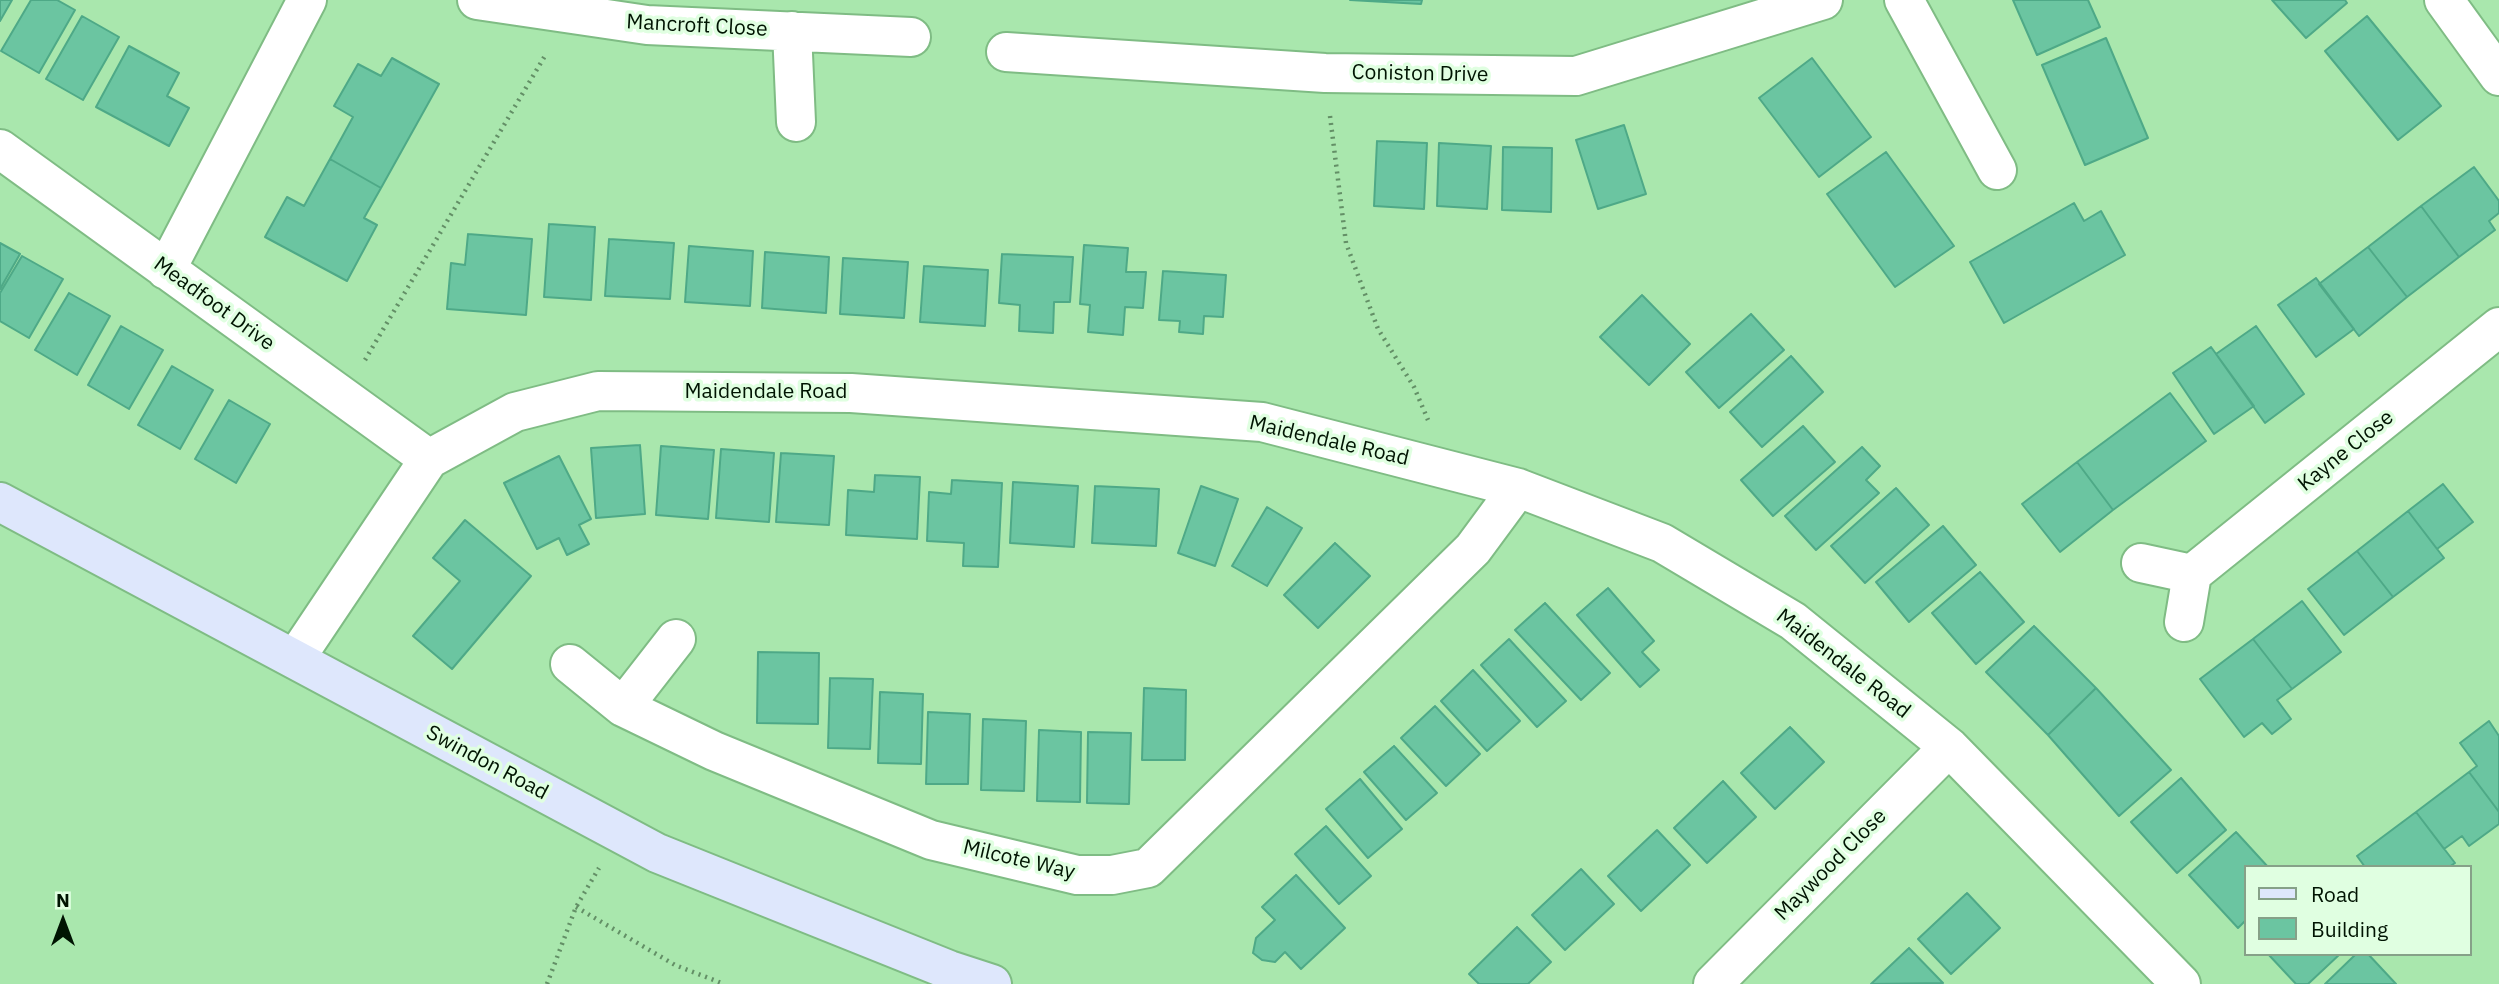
<!DOCTYPE html>
<html>
<head>
<meta charset="utf-8">
<style>
  body { margin:0 }
  #map { position:relative; width:2499px; height:984px; overflow:hidden; background:#a9e7ad; font-family:"IBM Plex Sans",sans-serif }
  canvas { display:block }
  .legend { position:absolute; left:2244px; top:865px; width:228px; height:91px; box-sizing:border-box; background:#e0ffe1; border:2px solid #86a188; margin:0; padding:9px 12px; list-style:none; font-size:21px; color:#001402 }
  .legend li { display:flex; align-items:center; gap:14px; height:35px }
  .legend b { width:35px; border:2px solid #86a188 }
  .north { position:absolute; left:28px; top:886px; width:70px; height:70px; -webkit-text-stroke:5px #e0ffe1; paint-order:stroke; rotate:0deg; font-size:19px; font-weight:700; line-height:28px; text-align:center; color:#001402 }
  .north::after { content:''; display:block; margin:auto; width:24px; height:32px; background:#001402; clip-path:polygon(50% 0,100% 100%,50% 72%,0 100%) }
</style>
</head>
<body>
<div id="map">
<canvas width="2499" height="984"></canvas>
<ul class="legend">
<li><b style="height:9px;background:#dee7fc"></b>Road</li>
<li><b style="height:19px;background:#6bc5a1"></b>Building</li>
</ul>
<div class="north">N</div>
</div>
<script>
const context = document.querySelector('canvas').getContext('2d');
context.lineJoin = 'round';
function fillPath(path, color) { context.fillStyle = color; context.fill(path, 'evenodd'); }
const toPath = rows => new Path2D(rows.map(r => 'M' + r).join(''));
function trace(path, color, width, dash) { context.strokeStyle = color; context.lineWidth = width; context.lineCap = dash ? 'butt' : 'round'; context.setLineDash(dash || []); context.stroke(path); }
function drawText(font, color, halo, rows, align = 'center') {
  context.font = font + ' "IBM Plex Sans",sans-serif'; context.lineWidth = 7; context.setLineDash([]); context.textBaseline = 'middle'; context.strokeStyle = halo; context.fillStyle = color; for (const [text, x, y, turn = 0] of rows) {
    context.save(); context.translate(x, y); context.rotate((+turn || 0) * Math.PI / 180); context.textAlign = isNaN(turn) ? turn : align; if (halo) context.strokeText(text, 0, 0); context.fillText(text, 0, 0); context.restore();
  }
}
const building = toPath([
  [0,0,12,0,0,21,0,0],
  [31,0,57,0,75,10,39,73,1,51,31,0],
  [1350,0,1422,0,1421,4,1350,0],
  [2013,0,2088,0,2100,27,2037,55,2013,0],
  [2272,0,2345,0,2347,3,2306,38,2272,0],
  [82,16,119,37,83,100,46,79,82,16],
  [2367,16,2441,106,2398,140,2325,51,2367,16],
  [2106,38,2148,138,2085,165,2042,65,2106,38],
  [129,46,179,73,167,96,189,108,169,146,96,107,129,46],
  [392,58,439,84,381,188,330,159,353,117,334,106,358,64,381,76,392,58],
  [1812,58,1871,137,1819,177,1759,98,1812,58],
  [1624,125,1646,194,1598,209,1576,140,1624,125],
  [1377,141,1427,143,1424,209,1374,206,1377,141],
  [1439,143,1491,146,1487,209,1437,206,1439,143],
  [1503,147,1552,148,1551,212,1502,210,1503,147],
  [1886,152,1954,246,1895,287,1827,194,1886,152],
  [330,159,381,188,364,218,377,225,347,281,265,237,287,197,304,206,330,159],
  [2474,167,2499,201,2499,213,2489,221,2495,230,2459,257,2421,206,2474,167],
  [2074,203,2084,221,2101,211,2125,255,2004,323,1970,262,2074,203],
  [2421,206,2459,257,2407,297,2368,247,2421,206],
  [549,224,595,227,591,300,544,297,549,224],
  [468,234,532,239,526,315,447,309,451,263,465,265,468,234],
  [609,239,674,243,670,299,605,296,609,239],
  [0,243,20,254,0,289,0,243],
  [1084,245,1128,248,1126,272,1146,272,1143,308,1125,307,1123,335,1088,332,1090,305,1080,304,1084,245],
  [689,246,753,251,750,306,685,302,689,246],
  [2368,247,2407,297,2359,336,2319,284,2368,247],
  [765,252,829,257,826,313,762,308,765,252],
  [1002,254,1073,257,1070,302,1054,302,1053,333,1019,331,1020,305,999,303,1002,254],
  [22,256,63,279,29,338,0,321,0,293,22,256],
  [843,258,908,262,904,318,840,314,843,258],
  [924,266,988,270,985,326,920,322,924,266],
  [1163,271,1226,275,1223,317,1204,316,1203,334,1179,332,1180,321,1159,320,1163,271],
  [2316,278,2354,329,2316,357,2278,305,2316,278],
  [69,293,110,316,77,375,35,350,69,293],
  [1642,295,1690,344,1649,385,1600,337,1642,295],
  [1751,314,1784,350,1719,408,1686,372,1751,314],
  [121,326,163,350,129,409,88,385,121,326],
  [2256,326,2304,394,2265,423,2216,354,2256,326],
  [2211,347,2254,406,2214,434,2173,373,2211,347],
  [1791,356,1823,392,1762,447,1730,412,1791,356],
  [172,366,213,390,180,449,138,425,172,366],
  [2170,393,2206,441,2113,510,2077,462,2170,393],
  [229,400,270,424,236,483,195,459,229,400],
  [1803,426,1835,462,1773,516,1741,480,1803,426],
  [640,445,645,514,596,518,591,448,640,445],
  [661,446,714,450,708,519,656,515,661,446],
  [1862,447,1880,466,1866,480,1879,493,1816,550,1785,516,1862,447],
  [721,449,774,453,769,522,716,518,721,449],
  [781,453,834,456,829,525,776,522,781,453],
  [559,456,591,519,579,525,589,544,567,555,559,538,537,549,504,483,559,456],
  [2077,462,2113,510,2060,552,2022,504,2077,462],
  [875,475,920,477,917,539,846,535,848,490,874,492,875,475],
  [952,480,1002,483,998,567,963,566,964,543,927,541,929,492,951,494,952,480],
  [1013,482,1078,486,1074,547,1010,543,1013,482],
  [2443,484,2473,522,2437,549,2408,511,2443,484],
  [1095,486,1159,489,1156,546,1092,543,1095,486],
  [1201,486,1238,499,1215,566,1178,553,1201,486],
  [1896,488,1929,525,1865,583,1831,546,1896,488],
  [1267,507,1302,528,1267,586,1232,566,1267,507],
  [2408,511,2444,558,2393,597,2357,551,2408,511],
  [465,520,531,576,452,669,413,636,460,581,433,558,465,520],
  [1943,526,1976,565,1909,622,1876,582,1943,526],
  [1335,543,1370,576,1318,628,1284,595,1335,543],
  [2357,551,2393,597,2344,635,2308,589,2357,551],
  [1980,572,2024,622,1976,664,1932,613,1980,572],
  [1608,588,1654,641,1642,652,1659,670,1640,687,1577,615,1608,588],
  [2302,601,2341,652,2292,689,2253,639,2302,601],
  [1545,603,1610,673,1581,700,1515,630,1545,603],
  [2034,626,2096,688,2048,735,1986,672,2034,626],
  [1509,639,1566,701,1537,727,1481,665,1509,639],
  [2253,639,2292,689,2277,700,2291,719,2272,734,2262,723,2244,737,2200,679,2253,639],
  [758,652,819,653,818,724,757,723,758,652],
  [1473,670,1520,721,1487,751,1441,701,1473,670],
  [830,678,873,679,870,749,828,748,830,678],
  [1144,688,1186,690,1185,760,1142,760,1144,688],
  [2096,688,2171,770,2119,816,2048,735,2096,688],
  [880,692,923,694,921,764,878,763,880,692],
  [1435,706,1480,754,1446,786,1401,738,1435,706],
  [928,712,970,714,968,784,926,784,928,712],
  [983,719,1026,721,1024,791,981,790,983,719],
  [2489,721,2499,736,2499,812,2469,772,2477,766,2460,743,2489,721],
  [1790,727,1824,762,1775,809,1741,773,1790,727],
  [1039,730,1081,732,1080,802,1037,801,1039,730],
  [1088,732,1131,733,1129,804,1087,803,1088,732],
  [1394,746,1437,793,1406,820,1364,772,1394,746],
  [2469,772,2499,812,2499,824,2469,846,2462,836,2444,849,2416,812,2469,772],
  [2181,778,2226,830,2177,873,2131,822,2181,778],
  [1360,779,1402,829,1368,858,1326,809,1360,779],
  [1723,781,1756,817,1707,863,1674,828,1723,781],
  [2416,812,2455,863,2449,867,2365,867,2357,856,2416,812],
  [1326,826,1371,876,1339,904,1295,854,1326,826],
  [1657,830,1690,865,1641,911,1608,876,1657,830],
  [2236,832,2268,867,2245,867,2245,921,2238,928,2189,875,2236,832],
  [1581,869,1614,904,1565,950,1532,915,1581,869],
  [1296,875,1345,928,1301,969,1285,952,1275,962,1262,960,1253,953,1256,938,1275,920,1262,907,1296,875],
  [1967,893,2000,928,1951,974,1918,939,1967,893],
  [1517,927,1551,962,1528,984,1479,984,1469,974,1517,927],
  [1909,948,1943,983,1871,984,1909,948],
  [2268,954,2340,954,2308,984,2296,984,2268,954],
  [2356,954,2368,954,2396,984,2325,984,2356,954]
]);
const path = toPath([
  [1330,116,1346,243,1378,329,1414,387,1428,420],
  [365,360,546,54],
  [576,907,675,965,724,984],
  [547,984,576,907,599,868]
]);
const minor = toPath([
  [477,0,647,25,911,37],
  [1904,0,1997,170],
  [2444,0,2499,76],
  [792,31,796,122],
  [1006,52,1325,73,1576,76,1823,0],
  [0,149,429,459],
  [166,270,307,0],
  [2141,563,2192,574,2184,622],
  [2192,574,2499,327],
  [295,659,429,459,515,412,598,391,851,393,1262,422,1518,488,1662,543,1793,621,1949,747,2181,984],
  [570,664,623,707,714,751,931,840,1077,875,1112,875,1148,868,1473,549,1518,488],
  [623,707,676,639],
  [1713,984,1949,747]
]);
const secondary = toPath([
  [0,502,657,853,949,970,992,984]
]);
const streetNames = [
  ["Mancroft Close",697,26,3],
  ["Coniston Drive",1420,74,1],
  ["Meadfoot Drive",214,304,36],
  ["Maidendale Road",766,392],
  ["Maidendale Road",1329,441,13],
  ["Kayne Close",2346,451,-39],
  ["Maidendale Road",1843,664,38],
  ["Swindon Road",487,763,28],
  ["Milcote Way",1019,860,13],
  ["Maywood Close",1831,865,-45]
];
fillPath(building, '#6bc5a1');
trace(building, '#4ea987', 2);
trace(minor, '#7fbc84', 42);
trace(secondary, '#7fbc84', 42);
trace(path, '#638f66', 4.5, [2, 5]);
trace(minor, '#fff', 38);
trace(secondary, '#dee7fc', 38);
drawText('21px', '#001402', '#e0ffe1', streetNames);
</script>
</body>
</html>
